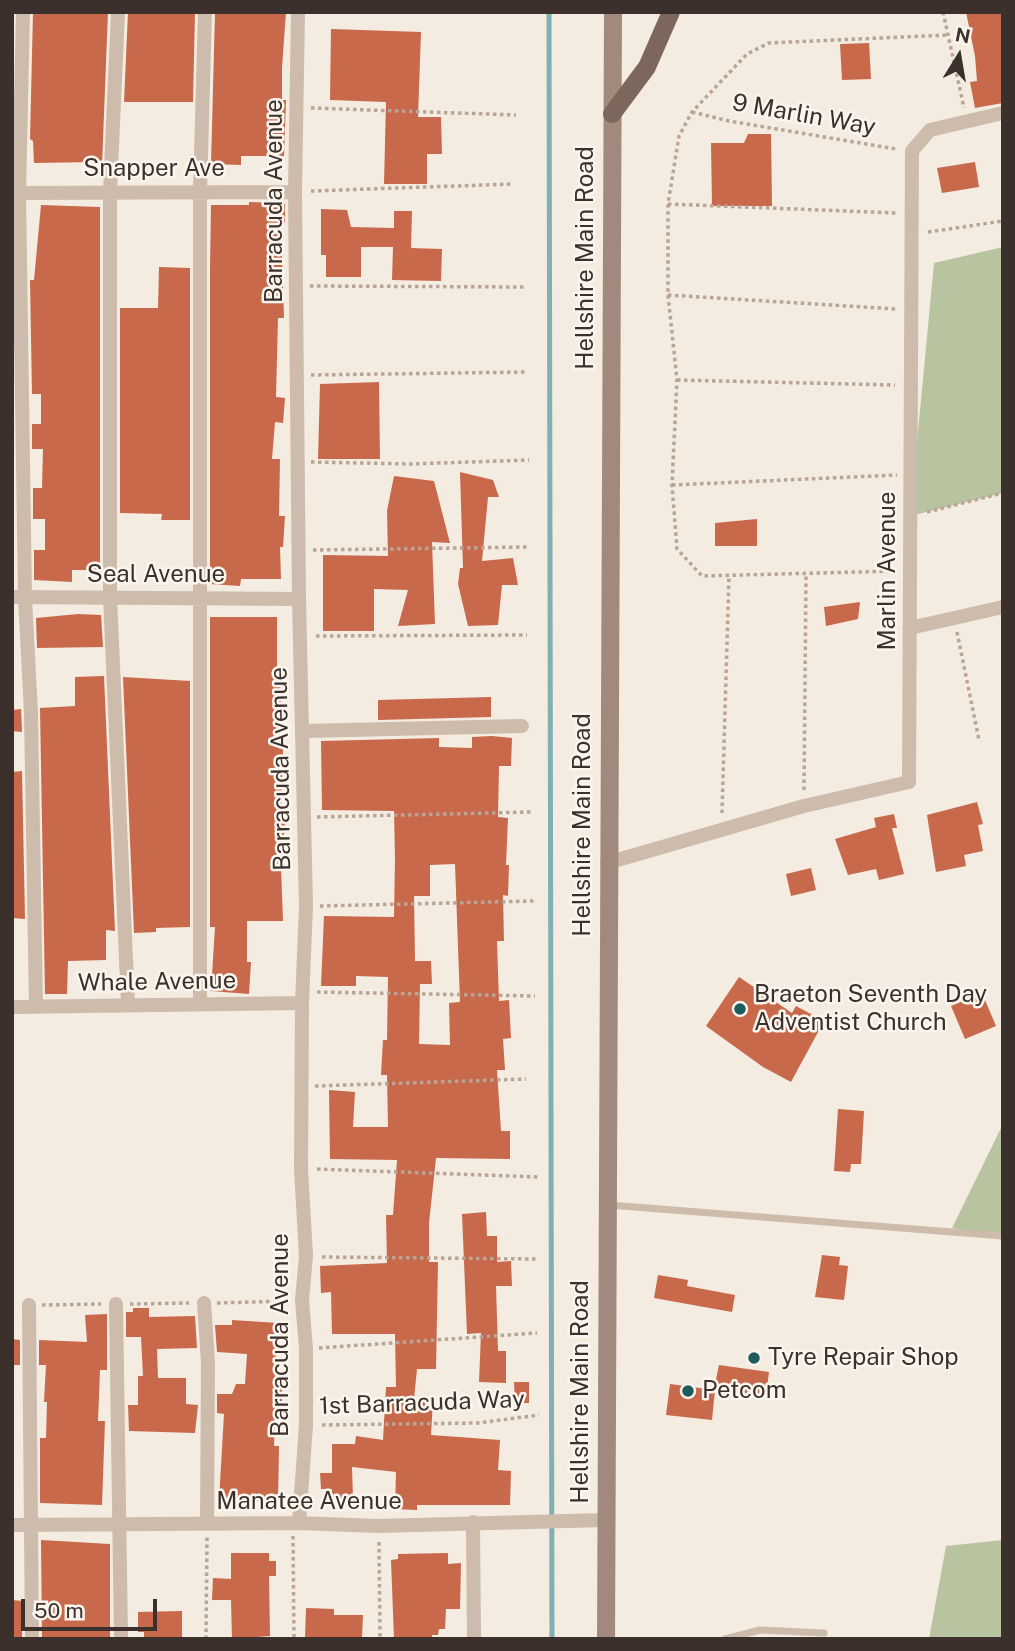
<!DOCTYPE html>
<html>
<head>
<meta charset="utf-8">
<style>
  body { margin:0 }
  #map { position:relative; width:1015px; height:1651px; overflow:hidden; background:#f4ebe1; font-family:"Public Sans",sans-serif }
  canvas { display:block }
  .frame { position:absolute; inset:0; border:14px solid #3b302b; pointer-events:none }
  .north { position:absolute; left:924px; top:21px; width:70px; height:70px; -webkit-text-stroke:5px #fbf5ee; paint-order:stroke; rotate:11deg; font-size:19px; font-weight:700; line-height:28px; text-align:center; color:#3b302b }
  .north::after { content:''; display:block; margin:auto; width:24px; height:32px; background:#3b302b; clip-path:polygon(50% 0,100% 100%,50% 72%,0 100%) }
  .scale { position:absolute; left:21px; top:1599px; width:136px; height:32px; box-sizing:border-box; border:4px solid #3b302b; border-top:0; padding-left:9px; font-size:21px; line-height:24px; white-space:nowrap; color:#3b302b; -webkit-text-stroke:5px #fbf5ee; paint-order:stroke }
</style>
</head>
<body>
<div id="map">
<canvas width="1015" height="1651"></canvas>
<div class="frame"></div>
<div class="north">N</div>
<div class="scale">50 m</div>
</div>
<script>
const context = document.querySelector('canvas').getContext('2d');
context.lineJoin = 'round';
function fillPath(path, color) { context.fillStyle = color; context.fill(path, 'evenodd'); }
const toPath = rows => new Path2D(rows.map(r => 'M' + r).join(''));
function trace(path, color, width, dash) { context.strokeStyle = color; context.lineWidth = width; context.lineCap = dash ? 'butt' : 'round'; context.setLineDash(dash || []); context.stroke(path); }
function drawText(font, color, halo, rows, align = 'center') {
  context.font = font + ' "Public Sans",sans-serif'; context.lineWidth = 5; context.setLineDash([]); context.textBaseline = 'middle'; context.strokeStyle = halo; context.fillStyle = color; for (const [text, x, y, turn = 0] of rows) {
    context.save(); context.translate(x, y); context.rotate((+turn || 0) * Math.PI / 180); context.textAlign = isNaN(turn) ? turn : align; if (halo) context.strokeText(text, 0, 0); context.fillText(text, 0, 0); context.restore();
  }
}
const green = toPath([
  [1003,247,1003,493,910,516,934,263],
  [1003,1124,1003,1237,952,1228],
  [1003,1540,1003,1639,929,1639,946,1546]
]);
const stream = toPath([
  [549,12,552,1639]
]);
const building = toPath([
  [33,12,108,12,102,165,93,162,34,163,33,141,30,139],
  [128,12,195,12,193,102,124,102],
  [215,12,286,12,282,68,282,100,286,100,284,156,241,156,241,165,211,164],
  [966,12,1003,12,1003,103,975,108,970,82,977,81,975,56],
  [331,29,421,32,418,117,441,117,442,154,427,154,427,184,384,184,386,102,330,100],
  [869,43,871,79,842,80,840,44],
  [748,134,771,134,772,206,712,206,711,143,744,143],
  [975,162,979,187,942,193,937,168],
  [249,202,285,203,285,223,281,223,284,318,278,318,276,397,285,398,283,423,275,422,272,459,280,459,279,516,285,516,283,547,280,547,281,579,241,579,240,586,210,584,210,268,211,205,249,205],
  [41,205,100,207,100,570,72,570,72,582,34,580,34,550,45,550,45,519,33,519,33,488,42,488,43,449,32,449,32,424,41,424,41,394,32,394,30,280,34,280],
  [321,209,347,210,351,227,394,228,394,211,412,211,411,248,442,249,441,281,392,280,393,247,361,247,361,277,326,277,326,255,321,255],
  [159,267,190,268,190,520,161,520,162,514,120,513,120,308,158,308],
  [379,382,380,459,318,459,320,384],
  [460,472,493,480,499,497,488,497,482,561,513,558,518,585,502,585,498,625,468,626,458,584,460,568,463,568],
  [394,476,434,481,450,543,432,542,435,624,398,626,408,590,374,589,374,631,323,631,323,555,388,556,387,511],
  [757,519,757,546,715,546,715,523],
  [860,602,858,619,826,626,824,607],
  [78,614,101,615,103,647,37,648,36,618],
  [210,617,277,617,277,680,280,680,283,751,281,813,286,813,281,867,283,921,247,921,247,962,251,962,249,994,211,991,215,927,210,927],
  [104,676,115,931,106,930,106,960,68,961,67,994,45,994,40,708,75,706,75,677],
  [123,677,190,681,190,927,156,928,156,932,134,933],
  [491,697,491,717,378,720,378,700],
  [21,709,22,732,12,731,12,710],
  [492,736,512,738,511,766,499,766,498,817,508,818,506,865,509,865,508,896,503,895,504,941,497,941,499,1001,509,1000,511,1038,503,1039,505,1070,497,1070,501,1131,510,1131,510,1159,436,1158,429,1223,429,1262,438,1262,436,1369,417,1369,414,1399,433,1400,431,1435,500,1440,498,1470,511,1471,510,1505,417,1505,417,1510,395,1509,396,1472,352,1467,353,1499,332,1499,332,1489,321,1489,320,1473,332,1473,332,1444,355,1444,356,1436,383,1440,386,1387,396,1387,395,1334,332,1334,331,1292,321,1293,320,1266,387,1263,386,1215,393,1215,397,1160,330,1159,329,1090,355,1092,353,1127,388,1127,387,1075,381,1075,383,1040,387,1040,388,977,356,976,356,986,321,986,324,916,394,917,395,859,394,811,322,810,321,741,439,738,439,747,472,748,472,737],
  [455,864,460,1002,449,1003,450,1045,419,1044,420,984,432,984,431,961,415,961,414,896,430,896,430,865],
  [22,771,25,919,12,918,12,772],
  [977,802,983,824,978,825,983,851,964,855,966,866,936,872,927,815],
  [894,814,897,828,892,828,904,874,879,880,876,869,848,875,835,839,876,827,874,818],
  [811,868,816,890,791,896,786,874],
  [739,977,792,1013,796,1006,824,1021,791,1082,763,1067,706,1026],
  [982,993,996,1026,965,1039,951,1006],
  [838,1109,864,1111,861,1164,851,1164,850,1172,834,1171],
  [486,1212,487,1236,497,1236,497,1262,511,1261,512,1286,496,1286,498,1351,506,1351,506,1383,479,1382,481,1333,467,1334,462,1214],
  [822,1255,840,1257,839,1265,848,1266,844,1300,815,1297],
  [658,1275,688,1280,687,1286,735,1295,732,1312,654,1298],
  [133,1308,149,1308,149,1317,195,1316,197,1348,157,1349,158,1378,186,1378,186,1404,198,1405,195,1433,129,1431,128,1405,138,1405,138,1376,143,1376,141,1337,126,1337,126,1312,133,1312],
  [107,1314,107,1370,100,1370,98,1421,105,1421,102,1505,40,1503,40,1438,46,1438,47,1402,44,1402,46,1365,39,1365,39,1340,87,1342,85,1315],
  [232,1320,278,1323,275,1384,282,1385,282,1419,275,1419,274,1446,279,1446,278,1502,219,1500,224,1414,217,1413,217,1394,232,1394,236,1384,245,1384,247,1354,217,1352,215,1325,232,1325],
  [12,1339,20,1340,20,1365,12,1365],
  [719,1365,769,1372,767,1388,760,1387,759,1395,714,1389],
  [514,1382,529,1382,529,1403,515,1403],
  [670,1384,715,1390,712,1420,666,1415],
  [41,1540,110,1544,110,1639,42,1639],
  [231,1553,269,1553,269,1561,276,1561,276,1576,269,1576,270,1636,232,1639,231,1600,212,1600,213,1578,231,1579],
  [448,1553,448,1564,461,1563,460,1609,446,1609,445,1629,439,1629,438,1635,432,1635,432,1639,394,1639,391,1560,398,1559,398,1554],
  [12,1600,22,1601,22,1639,12,1639],
  [306,1608,334,1609,334,1615,363,1615,362,1639,305,1639],
  [182,1611,182,1638,144,1639,144,1632,138,1632,138,1612]
]);
const path = toPath([
  [943,12,964,108],
  [311,108,516,115],
  [692,112,729,121,896,149],
  [311,191,512,184],
  [668,204,897,213],
  [928,232,1003,221],
  [310,286,525,287],
  [668,295,896,309],
  [311,375,527,372],
  [677,380,895,385],
  [311,462,411,464,529,460],
  [672,485,897,475],
  [927,512,1003,493],
  [313,550,528,547],
  [897,571,702,576,677,549,672,485,677,380,668,295,668,204,679,136,692,112,747,54,769,43,948,35],
  [957,632,979,740],
  [316,636,527,635],
  [804,790,806,574],
  [722,813,729,576],
  [317,817,532,812],
  [320,906,535,901],
  [317,992,535,996],
  [315,1086,526,1079],
  [317,1169,539,1177],
  [322,1257,538,1259],
  [217,1303,287,1301],
  [130,1304,189,1303],
  [42,1305,101,1304],
  [319,1348,537,1333],
  [322,1425,478,1423,539,1415],
  [293,1536,294,1639],
  [379,1542,380,1639],
  [206,1639,207,1537]
]);
const lane = toPath([
  [609,1205,1003,1236],
  [725,1639,760,1630,824,1633]
]);
const street = toPath([
  [23,12,19,193,25,598,31,713,36,1007],
  [118,12,110,191,110,597,128,1004],
  [298,12,295,192,299,599,306,906,302,1003,301,1169,306,1256,302,1300,306,1349,306,1425,299,1523],
  [12,193,295,192],
  [12,597,299,599],
  [910,628,1003,607],
  [304,731,522,726],
  [607,863,804,806,909,782,912,151,930,130,1003,113],
  [200,1003,200,192,205,12],
  [12,1007,302,1003],
  [204,1303,208,1362,207,1524],
  [116,1304,121,1639],
  [29,1305,32,1639],
  [473,1522,474,1639],
  [12,1525,299,1523,378,1526,605,1520]
]);
const secondary = toPath([
  [606,1639,613,12]
]);
const primary = toPath([
  [612,114,647,67,671,12]
]);
const markers = [
  [740,1009,7,"#1f5a5e"],
  [754,1358,7,"#1f5a5e"],
  [688,1391,7,"#1f5a5e"]
];
const streetNames = [
  ["9 Marlin Way",804,115,10],
  ["Snapper Ave",154,169],
  ["Barracuda Avenue",275,201,-90],
  ["Hellshire Main Road",586,258,-90],
  ["Marlin Avenue",888,571,-90],
  ["Seal Avenue",156,575],
  ["Barracuda Avenue",281,769,-91],
  ["Hellshire Main Road",583,825,-90],
  ["Whale Avenue",157,982,-1],
  ["Barracuda Avenue",281,1335,-90],
  ["Hellshire Main Road",581,1392,-90],
  ["1st Barracuda Way",422,1403,-2],
  ["Manatee Avenue",309,1502]
];
const poiNames = [
  ["Braeton Seventh Day",754,995],
  ["Adventist Church",754,1023],
  ["Tyre Repair Shop",768,1358],
  ["Petcom",702,1391]
];
fillPath(green, '#b8c4a0');
trace(stream, '#7fb0b2', 5);
fillPath(building, '#c8694b');
trace(path, '#b9a596', 3.5, [3.5, 3.5]);
trace(lane, '#cdbbac', 7);
trace(street, '#cdbbac', 14);
trace(secondary, '#a18a7d', 18);
trace(primary, '#7d675c', 18);
for (const [x, y, r, color] of markers) { const dot = new Path2D(); dot.arc(x, y, r, 0, 2 * Math.PI); context.fillStyle = color; context.fill(dot); trace(dot, '#fbf5ee', 2.5); }
drawText('24px', '#3b302b', '#fbf5ee', streetNames);
drawText('24px', '#3b302b', '#fbf5ee', poiNames, 'left');
</script>
</body>
</html>
